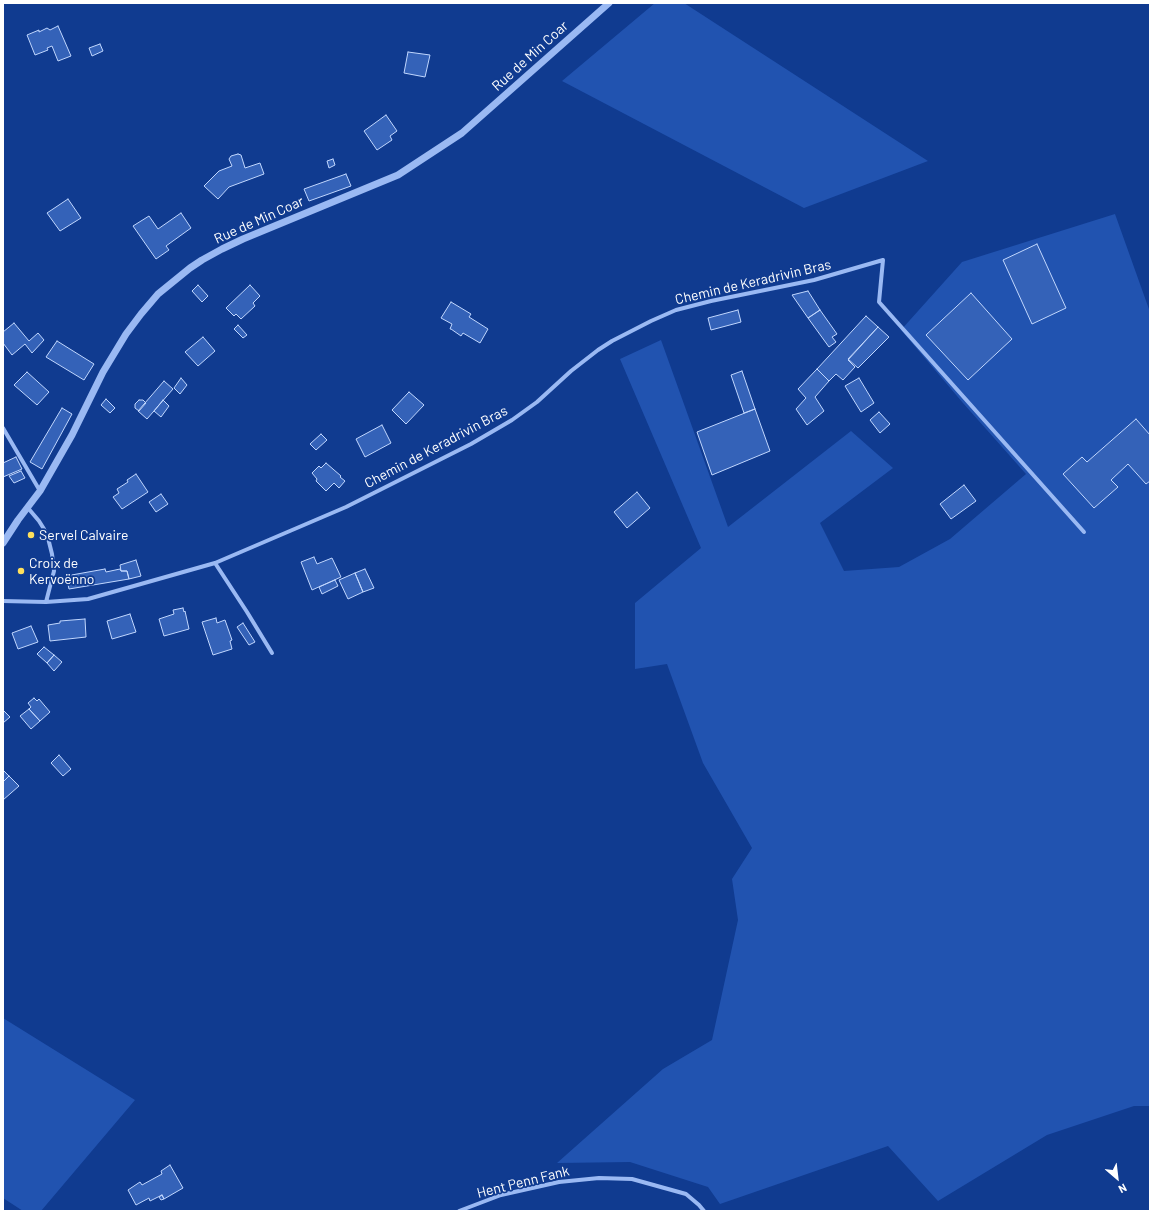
<!DOCTYPE html>
<html>
<head>
<meta charset="utf-8">
<style>
  body { margin:0 }
  #map { position:relative; width:1153px; height:1214px; overflow:hidden; background:#103b90; font-family:Barlow,sans-serif }
  canvas { display:block }
  .frame { position:absolute; inset:0; border:4px solid #fff; pointer-events:none }
  .north { position:absolute; left:1097px; top:1158px; width:40px; height:40px; -webkit-text-stroke:3px #103b90; paint-order:stroke; rotate:152deg; font-size:11px; font-weight:700; line-height:16px; text-align:center; color:#fff }
  .north::after { content:''; display:block; margin:auto; width:14px; height:18px; background:#fff; clip-path:polygon(50% 0,100% 100%,50% 72%,0 100%) }
</style>
</head>
<body>
<div id="map">
<canvas width="1153" height="1214"></canvas>
<div class="frame"></div>
<div class="north">N</div>
</div>
<script>
const context = document.querySelector('canvas').getContext('2d');
context.lineJoin = 'round';
function fillPath(path, color) { context.fillStyle = color; context.fill(path, 'evenodd'); }
const toPath = rows => new Path2D(rows.map(r => 'M' + r).join(''));
function trace(path, color, width, dash) { context.strokeStyle = color; context.lineWidth = width; context.lineCap = dash ? 'butt' : 'round'; context.setLineDash(dash || []); context.stroke(path); }
function drawText(font, color, halo, rows, align = 'center') {
  context.font = font + ' Barlow,sans-serif'; context.lineWidth = 3.5; context.setLineDash([]); context.textBaseline = 'middle'; context.strokeStyle = halo; context.fillStyle = color; for (const [text, x, y, turn = 0] of rows) {
    context.save(); context.translate(x, y); context.rotate((+turn || 0) * Math.PI / 180); context.textAlign = isNaN(turn) ? turn : align; if (halo) context.strokeText(text, 0, 0); context.fillText(text, 0, 0); context.restore();
  }
}
const green = toPath([
  [655,3,684,3,928,161,804,208,562,81],
  [1115,214,1150,312,1150,1106,1134,1106,1047,1135,938,1201,888,1146,720,1204,708,1187,630,1162,557,1163,663,1069,712,1040,738,920,732,879,752,848,703,763,667,664,635,669,635,603,701,548,620,359,661,340,728,527,851,431,893,468,820,523,844,571,899,567,950,539,1026,474,963,403,901,330,962,262],
  [3,1018,135,1100,41,1211,23,1211,3,1198]
]);
const building = toPath([
  [58,26,71,56,58,61,52,46,47,48,48,50,35,55,27,35,39,30,39,32,47,28,50,30,58,26],
  [100,44,103,51,92,56,89,48,100,44],
  [408,52,430,55,425,77,404,73,408,52],
  [386,115,397,131,390,136,392,140,377,150,364,131,386,115],
  [238,154,241,155,245,168,260,163,264,174,229,187,218,199,204,186,219,171,232,166,229,159,231,156,238,154],
  [333,159,335,165,329,168,327,161,333,159],
  [346,174,351,186,309,201,304,189,346,174],
  [68,199,81,218,60,231,47,213,68,199],
  [181,213,191,228,166,246,169,250,156,259,133,226,149,216,158,229,181,213],
  [1037,244,1066,308,1032,324,1003,260,1037,244],
  [198,285,208,296,202,302,192,291,198,285],
  [250,285,260,296,253,303,255,306,241,319,236,314,234,316,226,308,250,285],
  [808,291,820,310,808,318,792,295,808,291],
  [971,293,1012,339,968,380,926,335,971,293],
  [451,302,471,314,469,317,488,329,480,343,463,333,461,336,451,329,450,329,452,324,441,318,451,302],
  [738,310,741,322,711,330,708,318,738,310],
  [820,310,837,334,832,337,836,342,829,347,808,318,820,310],
  [866,316,878,327,848,360,855,367,843,380,836,374,829,381,817,369,866,316],
  [14,323,29,341,38,333,44,340,32,353,25,344,12,355,3,343,3,332,14,323],
  [238,325,247,335,243,338,234,329,238,325],
  [878,327,889,337,858,368,848,359,878,327],
  [203,337,215,351,198,366,185,352,203,337],
  [57,341,94,364,84,380,46,357,57,341],
  [817,369,829,381,815,397,824,411,807,425,796,409,806,398,798,389,817,369],
  [742,371,755,409,744,413,731,375,742,371],
  [27,372,49,392,37,405,14,385,27,372],
  [181,378,187,385,180,394,174,388,181,378],
  [859,378,874,403,861,412,845,386,859,378],
  [164,381,173,389,147,419,138,411,164,381],
  [409,392,424,405,406,424,392,410,409,392],
  [106,399,115,408,110,413,101,405,106,399],
  [139,400,143,400,146,403,139,411,135,408,135,404,139,400],
  [163,400,169,406,161,417,154,411,163,400],
  [62,408,72,414,42,469,30,462,62,408],
  [755,409,770,451,712,475,697,432,755,409],
  [879,412,890,424,880,433,870,420,879,412],
  [1136,419,1150,435,1150,481,1146,484,1128,464,1111,480,1118,487,1094,508,1063,474,1082,457,1087,462,1136,419],
  [382,425,391,443,365,457,356,439,382,425],
  [321,434,327,440,316,450,310,444,321,434],
  [16,457,22,469,3,477,3,463,16,457],
  [326,463,341,476,340,477,345,481,339,488,334,483,326,491,316,481,317,479,312,473,319,466,321,468,326,463],
  [21,471,25,478,14,483,9,476,21,471],
  [136,474,148,492,122,509,113,497,119,493,117,489,128,482,127,480,136,474],
  [964,485,976,501,951,519,940,504,964,485],
  [637,492,650,508,627,528,614,512,637,492],
  [161,494,168,504,156,512,149,502,161,494],
  [314,557,317,564,332,558,341,577,312,590,301,562,314,557],
  [136,560,141,576,129,579,127,571,121,571,120,565,136,560],
  [105,569,106,572,120,569,121,571,127,571,129,579,69,589,66,576,105,569],
  [365,569,374,588,363,592,355,573,365,569],
  [355,573,363,592,348,599,339,580,355,573],
  [335,580,338,586,322,594,319,587,335,580],
  [183,608,184,612,185,611,189,629,164,636,159,619,174,614,173,610,183,608],
  [130,614,136,632,112,639,107,621,130,614],
  [216,618,217,623,225,620,232,640,230,641,232,649,213,655,202,622,216,618],
  [85,619,86,637,50,641,48,625,60,623,60,621,85,619],
  [243,623,255,642,249,645,237,627,243,623],
  [31,626,38,642,18,649,12,633,31,626],
  [44,647,54,655,47,663,37,654,44,647],
  [54,655,62,662,54,671,47,663,54,655],
  [34,698,37,701,39,699,50,712,40,721,29,709,31,707,28,703,34,698],
  [29,709,40,721,31,729,20,716,29,709],
  [3,710,10,717,3,723,3,710],
  [59,755,71,769,63,776,51,763,59,755],
  [3,770,9,776,3,782,3,770],
  [9,776,19,786,3,800,3,782,9,776],
  [170,1165,183,1188,164,1199,162,1195,150,1201,149,1198,136,1205,128,1190,140,1182,142,1185,162,1174,161,1171,170,1165],
  [162,1195,164,1199,161,1200,159,1197,162,1195]
]);
const minor = toPath([
  [3,428,40,491],
  [28,508,39,521,44,529,48,538,52,554,54,571,46,602],
  [215,563,247,612,272,653],
  [3,601,46,602,88,599,215,563,346,507,471,444,512,420,537,402,571,371,598,350,612,341,651,321,676,310,711,301,814,280,883,260,879,302,1084,532],
  [459,1211,501,1195,559,1182,599,1178,632,1179,686,1194,699,1205,704,1211]
]);
const tertiary = toPath([
  [3,543,18,520,40,491,72,435,103,372,126,334,141,314,158,294,190,268,202,260,222,249,243,239,398,175,462,133,609,3]
]);
const markers = [
  [31,535,4,"#ffe05c"],
  [21,571,4,"#ffe05c"]
];
const streetNames = [
  ["Rue de Min Coar",530,56,-42],
  ["Rue de Min Coar",259,220,-24],
  ["Chemin de Keradrivin Bras",753,282,-13],
  ["Chemin de Keradrivin Bras",436,447,-28],
  ["Hent Penn Fank",523,1182,-14]
];
const poiNames = [
  ["Servel Calvaire",39,535],
  ["Croix de",29,563],
  ["Kervoënno",29,579]
];
fillPath(green, '#2153b0');
fillPath(building, '#3462b8');
trace(building, '#c1d7fe', 1);
trace(minor, '#9ab9f3', 4);
trace(tertiary, '#9ab9f3', 7);
for (const [x, y, r, color] of markers) { const dot = new Path2D(); dot.arc(x, y, r, 0, 2 * Math.PI); context.fillStyle = color; context.fill(dot); trace(dot, '#103b90', 1.5); }
drawText('14px', '#fff', '#103b90', streetNames);
drawText('14px', '#fff', '#103b90', poiNames, 'left');
</script>
</body>
</html>
